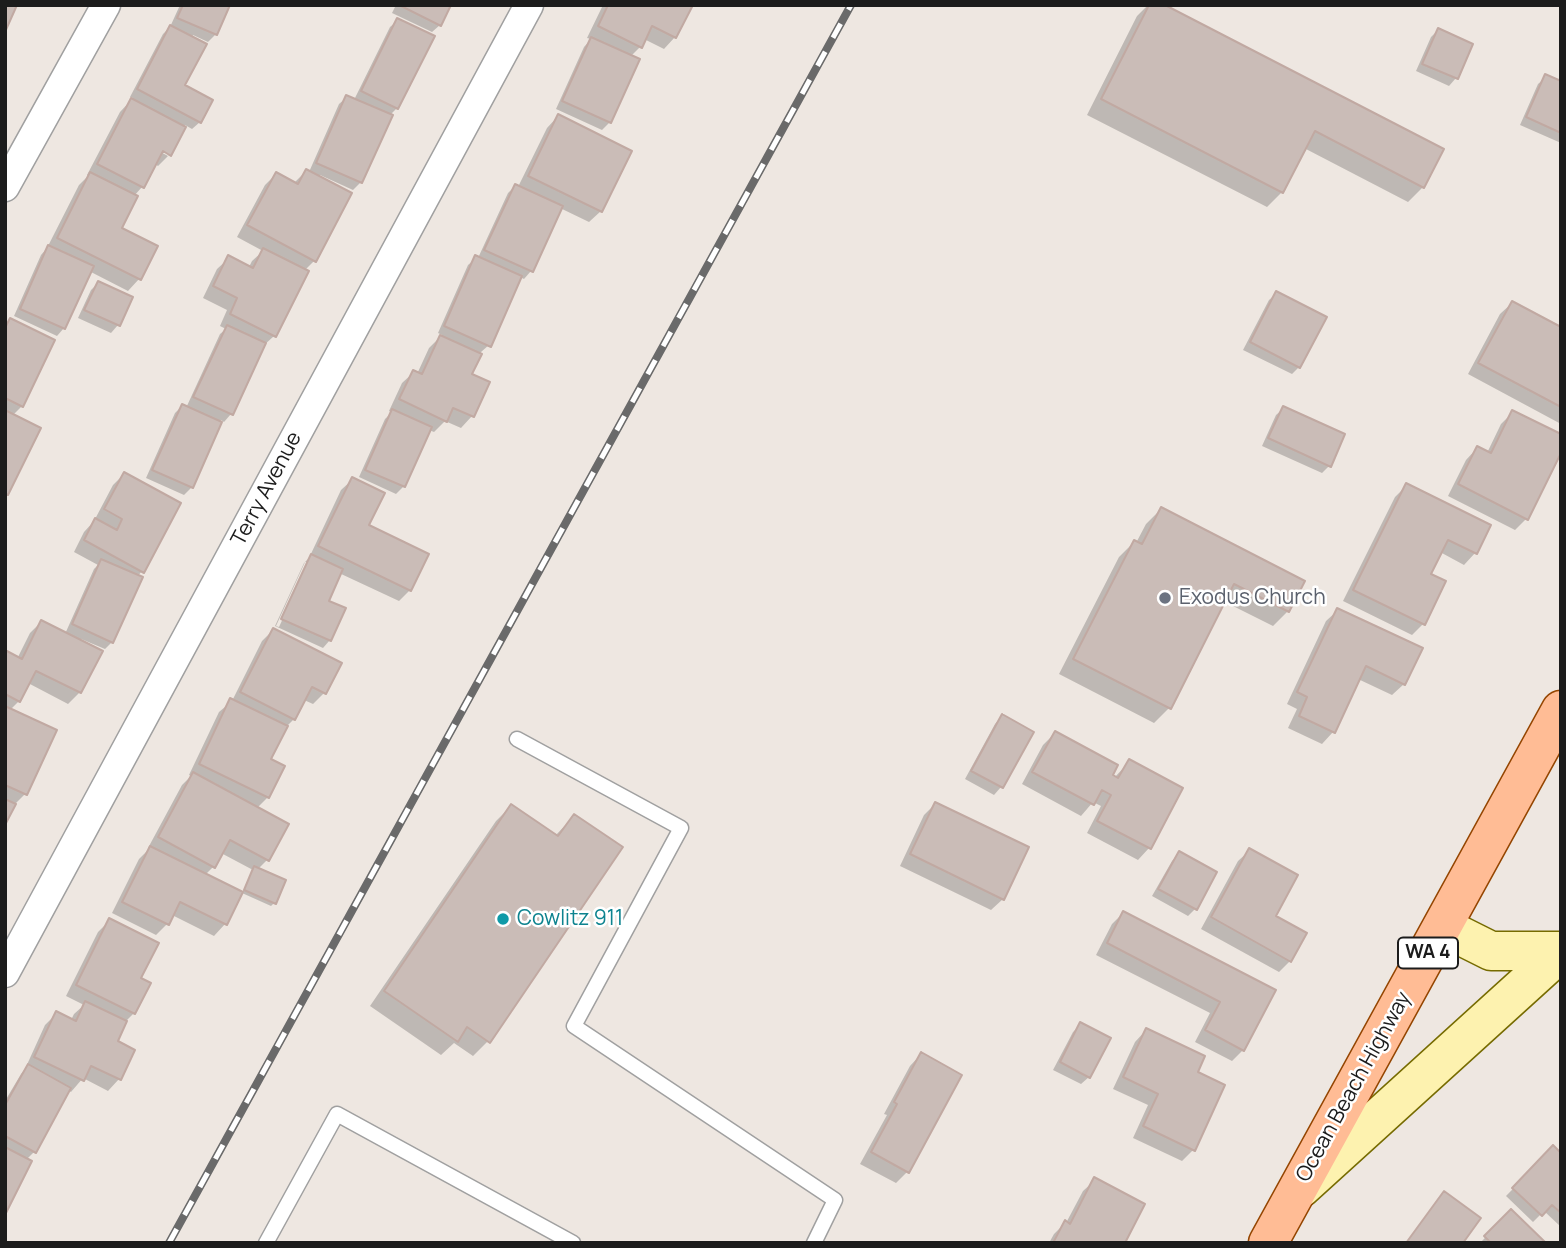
<!DOCTYPE html>
<html>
<head>
<meta charset="utf-8">
<style>
  body { margin:0 }
  #map { position:relative; width:1566px; height:1248px; overflow:hidden; background:#eee7e1; font-family:Manrope,sans-serif }
  canvas { display:block }
  .frame { position:absolute; inset:0; border:7px solid #1c1c1c; pointer-events:none }
</style>
</head>
<body>
<div id="map">
<canvas width="1566" height="1248"></canvas>
<div class="frame"></div>
</div>
<script>
const context = document.querySelector('canvas').getContext('2d');
context.lineJoin = 'round';
function fillPath(path, color) { context.fillStyle = color; context.fill(path, 'evenodd'); }
const toPath = rows => new Path2D(rows.map(r => 'M' + r).join(''));
function trace(path, color, width, dash) { context.strokeStyle = color; context.lineWidth = width; context.lineCap = dash ? 'butt' : 'round'; context.setLineDash(dash || []); context.stroke(path); }
function drawText(font, color, halo, rows, align = 'center') {
  context.font = font + ' Manrope,sans-serif'; context.lineWidth = 5; context.setLineDash([]); context.textBaseline = 'middle'; context.strokeStyle = halo; context.fillStyle = color; for (const [text, x, y, turn = 0] of rows) {
    context.save(); context.translate(x, y); context.rotate((+turn || 0) * Math.PI / 180); context.textAlign = isNaN(turn) ? turn : align; if (halo) context.strokeText(text, 0, 0); context.fillText(text, 0, 0); context.restore();
  }
}
const shadow = toPath([
  [180,5,228,5,216,34,208,42,193,35,192,38,183,86,200,122,192,129,185,125,168,156,168,152,155,149,168,156,158,166,155,164,142,187,134,196,119,229,155,247,139,279,128,291,89,271,64,328,57,336,14,316,41,255,47,248,79,185,88,176,87,175,120,112,133,98,130,97,163,34,170,27],
  [396,5,449,5,440,25,432,32,392,13],
  [603,5,691,5,675,37,664,49,644,39,640,47,630,57,610,122,602,130,556,109,584,47,591,39,587,38],
  [1148,5,1161,5,1423,187,1408,202,1304,148,1282,192,1267,207,1087,115,1137,16],
  [398,20,397,108,391,114,361,182,353,190,320,175,314,261,305,270,306,271,274,336,262,347,231,414,224,422,221,420,192,487,184,495,146,478,175,413,182,406,186,408,220,334,226,329,220,326,227,310,203,298,217,269,229,258,249,267,252,261,263,251,237,237,265,185,276,174,295,182,306,171,309,172,339,104,347,97,354,100,390,27],
  [1438,30,1471,45,1456,78,1449,86,1416,71,1431,37],
  [1546,77,1561,83,1561,143,1520,125,1538,84],
  [558,116,601,211,589,222,560,208,531,271,524,279,520,277,489,345,481,352,470,375,488,383,472,416,461,428,445,421,434,432,429,430,404,486,396,494,359,477,385,419,392,412,389,411,402,383,414,372,417,374,429,348,442,335,438,333,468,265,476,258,478,258,508,193,515,186,518,187,547,128],
  [98,283,118,325,111,333,78,318,91,290],
  [1277,293,1299,367,1292,374,1243,350,1269,300],
  [1512,303,1561,329,1561,424,1468,374,1500,314],
  [10,321,22,406,12,416,7,494,5,496,5,326],
  [1284,408,1329,466,1322,473,1262,446,1276,415],
  [1513,412,1527,518,1515,530,1448,496,1466,460,1477,448,1487,453,1501,424],
  [124,474,142,571,137,577,112,642,105,649,81,639,80,642,80,692,68,704,28,683,19,701,10,710,25,794,14,805,5,821,5,652,17,659,30,633,41,622,65,634,94,569,98,565,74,552,84,532,94,521,113,485],
  [353,479,367,526,410,590,399,601,339,573,327,602,330,640,323,648,275,626,304,563,309,558,341,490],
  [305,562,309,562,279,627,276,626],
  [1407,485,1475,553,1464,565,1440,552,1429,575,1423,624,1412,635,1343,601,1395,497],
  [1161,509,1288,611,1273,626,1223,601,1169,708,1154,723,1059,674,1119,557,1134,542,1136,543,1146,524],
  [1338,610,1404,684,1392,695,1358,679,1333,732,1322,744,1288,728,1297,709,1287,704,1326,621],
  [273,630,324,693,313,704,304,700,294,719,285,728,269,760,268,797,257,808,267,860,258,869,274,903,271,906,242,893,253,870,221,853,214,866,205,875,225,924,214,936,172,915,167,924,156,935,112,913,139,859,149,849,148,848,182,785,191,776,189,775,219,712,232,701,262,641],
  [1002,716,1031,732,1001,787,994,795,965,779,995,724],
  [1055,733,1114,778,1129,762,1180,789,1149,848,1138,860,1087,833,1101,806,1093,802,1081,816,1022,784,1043,745],
  [935,804,1003,899,991,910,900,866,924,815],
  [511,806,555,836,574,816,488,1041,473,1056,454,1043,441,1055,370,1006,496,821],
  [1250,850,1290,961,1279,972,1201,929,1238,861],
  [1179,853,1195,909,1188,916,1152,896,1172,861],
  [1123,913,1274,991,1243,1050,1232,1061,1195,1042,1210,1013,1096,955,1112,924],
  [110,920,139,979,134,1013,125,1022,115,1042,119,1079,108,1091,83,1078,71,1092,68,1090,34,1152,26,1160,5,1211,5,1101,21,1074,25,1069,45,1025,57,1013,71,1020,74,1014,84,1005,66,996,98,932],
  [1080,1025,1089,1077,1081,1084,1053,1070,1073,1032],
  [1146,1030,1195,1073,1193,1150,1182,1161,1133,1138,1148,1105,1113,1089,1135,1042],
  [921,1054,907,1172,896,1183,860,1164,887,1115,884,1114,910,1066],
  [1553,1148,1561,1155,1561,1227,1544,1211,1533,1222,1506,1196],
  [1095,1180,1123,1243,1049,1243,1054,1234,1065,1223,1066,1223,1083,1191],
  [1511,1211,1544,1243,1480,1243]
]);
const building = toPath([
  [5,5,17,5,5,32,5,5],
  [183,5,230,5,217,35,177,18,183,5],
  [399,5,451,5,441,26,399,5],
  [608,5,693,5,676,38,652,26,642,48,598,26,608,5],
  [1149,5,1165,5,1444,149,1424,188,1315,131,1283,193,1101,99,1149,5],
  [397,18,435,36,398,109,361,91,397,18],
  [170,25,207,44,185,85,213,100,201,123,137,89,170,25],
  [1438,28,1473,44,1458,79,1422,64,1438,28],
  [591,37,640,59,611,123,562,101,591,37],
  [1545,74,1561,81,1561,133,1526,117,1545,74],
  [346,95,393,115,362,183,316,163,346,95],
  [131,98,186,127,171,156,163,151,144,188,97,164,131,98],
  [558,114,632,151,602,212,528,176,558,114],
  [306,169,352,193,316,262,247,225,276,172,298,184,306,169],
  [90,172,138,196,122,228,158,246,141,280,57,238,90,172],
  [515,184,563,206,533,272,484,250,515,184],
  [48,245,94,266,65,329,20,309,48,245],
  [263,248,309,271,276,337,230,314,237,298,213,286,228,255,253,268,263,248],
  [475,255,522,276,491,347,444,326,475,255],
  [98,281,133,297,120,326,84,310,98,281],
  [1276,291,1327,317,1300,368,1250,342,1276,291],
  [1512,301,1561,327,1561,407,1478,363,1512,301],
  [10,318,55,340,23,407,5,398,5,328,10,318],
  [227,325,266,343,233,415,193,397,227,325],
  [440,335,482,354,472,374,490,382,474,417,453,408,447,422,399,399,413,370,422,374,440,335],
  [182,404,222,422,193,488,152,470,182,404],
  [1283,406,1345,434,1331,467,1268,438,1283,406],
  [392,409,432,427,405,487,365,470,392,409],
  [5,410,41,428,8,495,5,494,5,410],
  [1512,410,1561,434,1561,453,1528,520,1458,484,1477,446,1491,453,1512,410],
  [124,472,181,503,144,573,84,540,95,518,117,530,122,519,104,509,124,472],
  [352,477,385,493,369,525,429,554,411,591,318,546,352,477],
  [1406,483,1491,525,1477,554,1448,540,1431,574,1446,581,1425,625,1353,590,1406,483],
  [1161,507,1305,581,1289,612,1234,584,1171,709,1073,659,1134,540,1142,544,1161,507],
  [311,554,343,569,329,601,346,608,331,641,281,619,311,554],
  [101,559,143,577,113,643,72,624,101,559],
  [1337,608,1423,648,1405,685,1366,666,1335,733,1299,716,1307,697,1297,692,1337,608],
  [41,620,103,651,81,693,36,671,20,702,5,694,5,650,22,659,41,620],
  [273,628,342,663,326,694,312,687,295,720,240,692,273,628],
  [230,698,288,726,271,759,285,766,269,798,199,764,230,698],
  [5,706,57,730,27,795,5,785,5,706],
  [1002,714,1034,732,1003,788,971,771,1002,714],
  [1055,731,1118,765,1113,775,1118,778,1129,759,1183,788,1151,849,1097,821,1111,795,1102,790,1094,805,1032,772,1055,731],
  [193,772,289,824,269,861,230,840,215,868,158,837,193,772],
  [5,799,16,804,5,825,5,799],
  [935,802,1029,847,1004,900,910,854,935,802],
  [511,804,558,836,574,814,623,847,490,1043,467,1027,458,1042,384,991,511,804],
  [150,846,243,892,227,925,180,902,169,925,122,902,150,846],
  [1249,848,1298,875,1276,916,1307,933,1291,962,1211,917,1249,848],
  [1179,851,1217,872,1197,910,1158,889,1179,851],
  [254,866,286,880,276,904,244,890,254,866],
  [1123,911,1276,990,1244,1051,1205,1030,1220,1002,1107,943,1123,911],
  [109,918,159,943,141,978,151,983,135,1014,76,985,109,918],
  [85,1001,127,1021,118,1041,135,1050,121,1080,91,1066,84,1081,34,1057,56,1011,76,1021,85,1001],
  [1080,1022,1111,1038,1090,1078,1060,1062,1080,1022],
  [1146,1028,1205,1056,1198,1072,1225,1085,1195,1151,1143,1126,1158,1094,1123,1077,1146,1028],
  [921,1052,962,1075,909,1173,871,1152,897,1104,894,1102,921,1052],
  [28,1064,71,1088,36,1153,5,1136,5,1105,28,1064],
  [1553,1145,1561,1153,1561,1213,1552,1205,1542,1216,1512,1188,1553,1145],
  [5,1147,32,1161,5,1215,5,1147],
  [1094,1177,1145,1204,1125,1243,1053,1243,1065,1220,1070,1224,1094,1177],
  [1444,1191,1481,1218,1463,1243,1406,1243,1444,1191],
  [1511,1209,1546,1243,1491,1243,1484,1236,1511,1209]
]);
const service = toPath([
  [517,739,681,828,574,1026,835,1200,814,1243],
  [266,1243,337,1114,573,1243]
]);
const minor = toPath([
  [5,187,106,5],
  [5,973,529,5]
]);
const secondary = toPath([
  [1443,927,1491,951,1561,951],
  [1301,1188,1561,952]
]);
const primary = toPath([
  [1268,1243,1561,710]
]);
const rail = toPath([
  [169,1243,851,5]
]);
const markers = [
  [1165,598,7,"#6b7280"],
  [503,919,7,"#0f9aa8"]
];
const shields = [
  [1428,953,60]
];
const shieldNames = [
  ["WA 4",1428,953]
];
const streetNames = [
  ["Terry Avenue",267,489,-62],
  ["Ocean Beach Highway",1354,1087,-61]
];
const worshipNames = [
  ["Exodus Church",1179,598]
];
const cultureNames = [
  ["Cowlitz 911",517,919]
];
fillPath(shadow, '#0003');
fillPath(building, '#cabcb7');
trace(building, '#c1a9a2', 2);
trace(service, '#a0a0a0', 17);
trace(minor, '#a0a0a0', 31);
trace(secondary, '#766b00', 41);
trace(primary, '#944500', 41);
trace(service, '#fff', 14);
trace(minor, '#fff', 28);
trace(secondary, '#fdf2af', 38);
trace(primary, '#ffbc95', 38);
trace(rail, '#6a6a6a', 8);
trace(rail, '#fff', 5, [16]);
for (const [x, y, r, color] of markers) { const dot = new Path2D(); dot.arc(x, y, r, 0, 2 * Math.PI); context.fillStyle = color; context.fill(dot); trace(dot, '#fff', 2.5); }
for (const [x, y, w] of shields) { const box = new Path2D(); box.roundRect(x - w / 2, y - 15.5, w, 31, 5); context.fillStyle = '#fff'; context.fill(box); trace(box, '#1c1c1c', 2); }
drawText('bold 19px', '#1c1c1c', null, shieldNames);
drawText('21px', '#1c1c1c', '#fff', streetNames);
drawText('21px', '#5b616d', '#fff', worshipNames, 'left');
drawText('21px', '#0d838f', '#fff', cultureNames, 'left');
</script>
</body>
</html>
